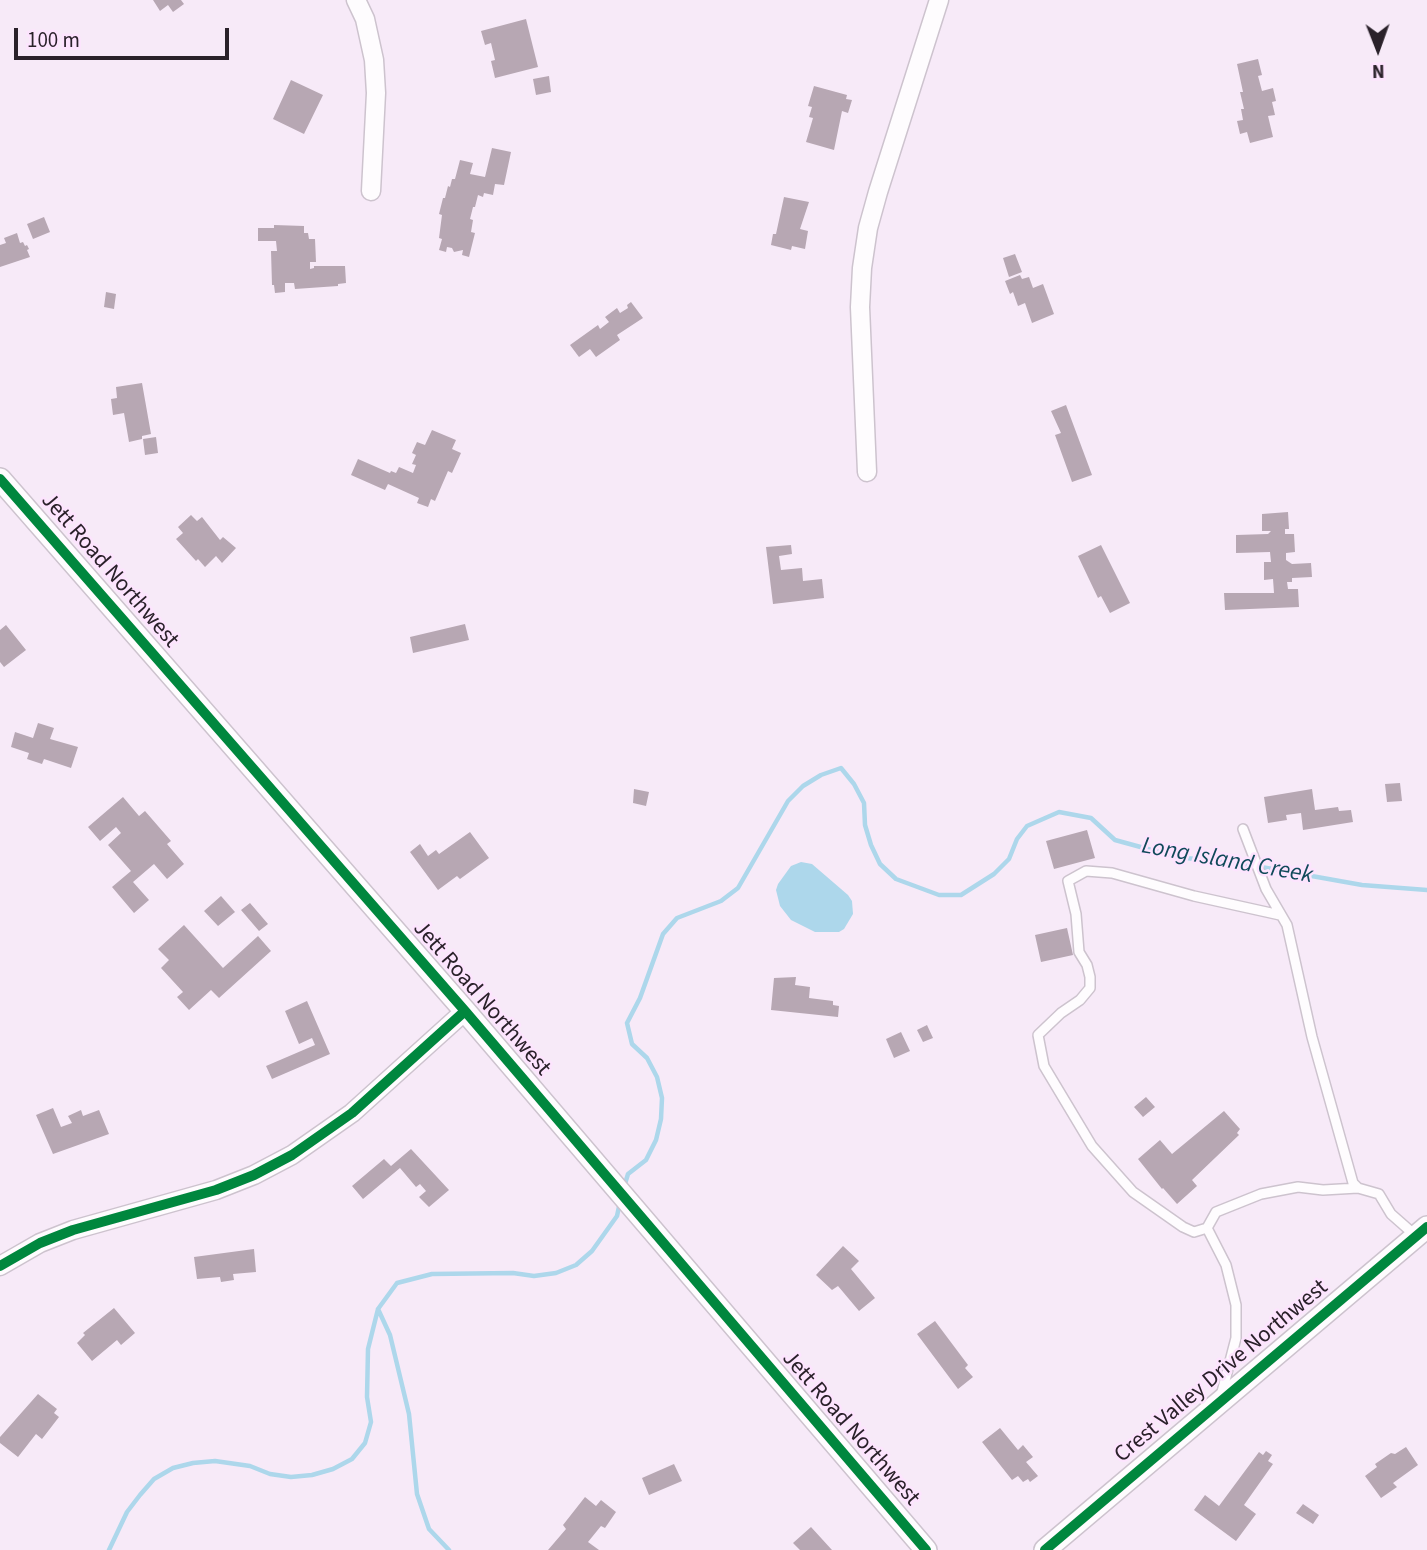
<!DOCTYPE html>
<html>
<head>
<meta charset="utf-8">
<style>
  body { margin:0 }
  #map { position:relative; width:1427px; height:1550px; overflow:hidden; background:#f7eaf8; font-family:"Source Sans 3",sans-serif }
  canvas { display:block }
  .north { position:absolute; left:1343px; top:14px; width:70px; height:70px; -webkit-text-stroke:5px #fde4fe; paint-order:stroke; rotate:179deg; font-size:19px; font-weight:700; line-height:28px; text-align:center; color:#2a212a }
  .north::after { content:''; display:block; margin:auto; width:24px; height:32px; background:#2a212a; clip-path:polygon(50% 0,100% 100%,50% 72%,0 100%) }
  .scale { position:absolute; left:14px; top:28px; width:215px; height:32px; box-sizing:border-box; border:4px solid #2a212a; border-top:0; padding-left:9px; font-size:21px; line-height:24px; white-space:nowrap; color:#2a212a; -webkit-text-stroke:5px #fde4fe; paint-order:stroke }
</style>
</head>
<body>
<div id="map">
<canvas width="1427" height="1550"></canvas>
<div class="north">N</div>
<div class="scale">100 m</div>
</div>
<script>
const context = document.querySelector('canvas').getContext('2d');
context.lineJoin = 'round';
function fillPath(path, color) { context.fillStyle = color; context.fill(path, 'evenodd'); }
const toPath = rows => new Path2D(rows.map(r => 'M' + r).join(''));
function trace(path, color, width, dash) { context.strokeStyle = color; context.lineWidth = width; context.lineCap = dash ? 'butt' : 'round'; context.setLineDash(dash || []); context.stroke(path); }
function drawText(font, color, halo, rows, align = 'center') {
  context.font = font + ' "Source Sans 3",sans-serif'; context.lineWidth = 5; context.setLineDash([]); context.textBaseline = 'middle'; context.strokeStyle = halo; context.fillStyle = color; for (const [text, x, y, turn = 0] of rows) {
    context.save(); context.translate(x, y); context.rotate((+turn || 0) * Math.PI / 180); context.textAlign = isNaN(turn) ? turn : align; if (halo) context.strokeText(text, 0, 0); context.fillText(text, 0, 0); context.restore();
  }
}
const water = toPath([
  [801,862,812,864,848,895,852,901,853,914,844,929,839,932,815,932,791,920,780,906,776,890,778,884,791,866]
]);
const stream = toPath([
  [624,1187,628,1174,646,1160,656,1140,661,1119,662,1098,657,1077,647,1058,632,1044,627,1023,640,998,663,934,677,918,721,901,738,888,788,801,803,786,821,775,841,768,854,784,864,803,865,825,871,845,880,864,896,879,939,895,961,895,994,874,1009,859,1017,839,1027,826,1059,812,1091,818,1115,840,1177,857,1250,865,1362,885,1427,890],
  [378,1309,390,1335,409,1414,417,1494,429,1529,449,1550],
  [109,1550,127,1512,140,1495,154,1479,173,1468,193,1463,215,1461,250,1466,270,1474,291,1477,312,1475,333,1469,352,1459,365,1443,371,1422,367,1397,368,1349,378,1309,397,1283,432,1274,513,1273,534,1276,556,1273,576,1265,592,1251,617,1216,620,1202]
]);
const building = toPath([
  [153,0,181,0,184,4,173,12,168,5,160,11],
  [526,19,538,67,495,78,491,61,495,60,491,43,485,45,481,31],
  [1258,59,1262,75,1258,76,1262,91,1273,88,1276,101,1272,102,1275,115,1268,116,1273,137,1250,143,1247,132,1240,134,1237,121,1243,120,1241,109,1244,109,1240,92,1243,92,1237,64],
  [549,76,551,92,536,95,533,79],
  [291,80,323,95,304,134,273,119],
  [814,86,847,95,846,99,852,100,848,113,842,111,834,150,806,142,813,118,809,117,812,107,808,106],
  [492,148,511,152,504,185,495,184,493,195,484,193,483,197,478,195,475,207,473,207,470,219,473,220,471,232,475,233,469,257,462,255,463,250,454,252,452,248,447,247,446,252,439,250,442,239,439,238,442,215,439,214,443,198,445,198,448,186,450,187,452,179,455,179,460,160,473,163,470,174,485,177],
  [784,197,809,202,800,229,808,231,805,249,792,246,791,250,771,245,773,234,776,234],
  [44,217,50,232,33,239,27,224],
  [274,225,304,226,304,233,308,233,309,239,315,239,316,262,310,262,310,269,314,268,314,266,345,266,346,283,338,284,338,286,295,289,294,283,285,283,285,292,275,293,274,285,272,285,271,251,277,251,276,241,258,241,258,228,274,228],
  [17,233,20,243,23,242,25,246,27,245,29,249,27,250,30,257,0,267,0,245,6,243,4,238],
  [1015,254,1022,272,1009,277,1003,258],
  [1020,275,1022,279,1029,277,1033,288,1043,284,1054,314,1032,323,1025,303,1018,306,1013,292,1010,294,1005,281],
  [106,292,116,294,114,309,104,307],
  [631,302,643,318,617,335,620,340,596,357,590,349,579,357,570,345,598,325,600,329,609,322,605,317,617,308,620,313,628,308,627,305],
  [142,383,151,434,142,436,142,439,129,442,124,413,113,415,111,399,117,398,116,387],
  [1066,405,1092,475,1072,482,1055,435,1061,433,1051,411],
  [432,430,456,440,452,449,461,453,452,473,448,471,435,501,431,499,428,507,417,503,419,498,388,484,385,490,351,475,358,459,390,473,391,471,396,473,399,467,413,473,416,465,412,464,416,455,412,453,417,442,425,445],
  [156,437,158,453,145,455,143,439],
  [1288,512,1289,529,1285,529,1285,534,1294,534,1295,552,1286,553,1286,560,1292,564,1311,563,1312,577,1292,578,1292,582,1287,582,1288,589,1298,589,1299,607,1225,610,1224,593,1274,593,1273,579,1264,580,1264,562,1271,562,1270,552,1236,553,1236,535,1268,534,1271,531,1262,531,1262,514],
  [191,515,197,521,202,517,220,540,223,537,236,548,222,563,216,556,205,567,198,559,196,561,176,539,183,533,178,527],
  [791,545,792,554,779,556,781,570,802,568,803,581,822,579,824,598,773,604,766,547],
  [1101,545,1130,603,1110,613,1101,596,1098,598,1078,556],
  [465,624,469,640,413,653,410,637],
  [6,625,26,650,4,667,0,662,0,630],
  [38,723,54,728,50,739,78,747,71,768,44,759,42,764,27,759,29,753,11,747,15,732,33,738],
  [1400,783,1402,801,1387,802,1385,784],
  [634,789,649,792,646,806,633,803],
  [1312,789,1315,810,1338,807,1339,811,1351,810,1353,822,1303,830,1301,813,1286,815,1287,820,1268,823,1264,797],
  [123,797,139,816,145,811,171,841,167,844,184,864,167,879,154,864,133,882,149,900,134,913,112,887,131,871,108,845,121,833,116,827,100,841,88,827],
  [1087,830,1095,858,1054,869,1046,841],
  [470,832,489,858,460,879,457,876,438,890,410,852,420,844,428,856,436,850,439,854],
  [221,896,235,912,218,926,204,911],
  [250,903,268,924,259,931,241,910],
  [184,925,223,968,258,936,271,951,219,998,211,990,189,1010,177,997,183,992,161,968,169,960,158,949],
  [1067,928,1073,955,1041,962,1035,935],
  [796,977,795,985,810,987,809,998,833,1001,833,1005,839,1006,838,1017,771,1010,774,978],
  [307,1001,330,1054,272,1079,266,1066,315,1045,312,1038,299,1044,285,1011],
  [927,1025,933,1038,923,1042,917,1030],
  [901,1032,910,1051,894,1058,886,1039],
  [1146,1097,1155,1107,1143,1117,1134,1107],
  [53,1108,61,1127,72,1123,68,1116,81,1110,83,1116,99,1110,109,1134,53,1154,36,1115],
  [1224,1111,1240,1129,1237,1133,1239,1135,1192,1180,1197,1186,1177,1204,1163,1188,1162,1189,1138,1159,1160,1140,1172,1154],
  [411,1149,449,1190,429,1207,419,1197,426,1191,420,1184,416,1187,400,1168,363,1199,352,1186,384,1159,391,1166],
  [843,1246,859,1261,851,1269,875,1298,859,1311,838,1286,832,1290,816,1275],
  [254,1249,256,1272,233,1274,234,1280,221,1282,220,1277,197,1279,194,1257],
  [114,1308,135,1333,121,1345,117,1340,92,1361,77,1343,85,1335,83,1333],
  [935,1321,968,1365,965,1368,973,1377,958,1389,917,1334],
  [38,1394,57,1409,54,1413,59,1417,42,1439,36,1434,18,1457,0,1443,0,1437],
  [1000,1428,1018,1450,1023,1445,1033,1457,1026,1462,1038,1476,1030,1482,1028,1479,1023,1482,1018,1476,1012,1480,982,1442],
  [1406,1447,1418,1465,1393,1483,1397,1487,1381,1498,1365,1476,1377,1467,1375,1464,1391,1453,1395,1454],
  [1266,1451,1272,1455,1268,1461,1273,1464,1244,1505,1256,1514,1236,1541,1194,1510,1205,1495,1219,1506,1259,1452,1263,1455],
  [674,1464,682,1481,649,1495,642,1478],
  [585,1497,596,1506,601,1500,616,1512,605,1528,601,1526,588,1542,599,1550,548,1550,566,1529,563,1525],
  [1303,1504,1319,1515,1313,1524,1296,1513],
  [811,1527,832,1550,800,1550,793,1543]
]);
const service = toPath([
  [1243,829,1266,889,1287,925,1312,1037,1353,1183,1358,1188,1379,1194,1391,1214,1416,1236],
  [1207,1228,1194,1232,1183,1227,1133,1192,1092,1146,1044,1066,1038,1035,1061,1013,1080,1000,1090,988,1090,977,1087,965,1079,952,1076,914,1068,881,1086,871,1112,873,1194,896,1280,915],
  [1221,1396,1236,1338,1236,1305,1226,1265,1207,1228,1216,1212,1261,1194,1298,1187,1323,1190,1358,1188]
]);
const minor = toPath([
  [356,0,365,19,374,60,376,93,371,191],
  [867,472,860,307,862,268,868,228,878,192,939,0],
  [0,1266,40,1243,73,1230,216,1190,254,1175,292,1155,352,1113,465,1011]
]);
const tertiary = toPath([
  [0,479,465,1011,926,1550],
  [1045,1550,1427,1227]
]);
const cycleway = toPath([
  [0,479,465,1011,926,1550],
  [0,1266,40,1243,73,1230,216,1190,254,1175,292,1155,352,1113,465,1011],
  [1045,1550,1427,1227]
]);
const streetNames = [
  ["Jett Road Northwest",109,571,49],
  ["Jett Road Northwest",481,999,49],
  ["Crest Valley Drive Northwest",1222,1372,-40],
  ["Jett Road Northwest",850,1429,49]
];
const waterNames = [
  ["Long Island Creek",1227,862,10]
];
fillPath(water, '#add7eb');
trace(stream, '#add7eb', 4.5);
fillPath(building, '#b7a7b3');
trace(service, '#cdc3ce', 12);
trace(minor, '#cdc3ce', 21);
trace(tertiary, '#cdc3ce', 24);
trace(service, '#fefcfe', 9);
trace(minor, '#fefcfe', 18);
trace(tertiary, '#fefcfe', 21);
trace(cycleway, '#00873e', 10);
drawText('23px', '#2a212a', '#fde4fe', streetNames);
drawText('italic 24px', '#10495a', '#fde4fe', waterNames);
</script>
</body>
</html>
